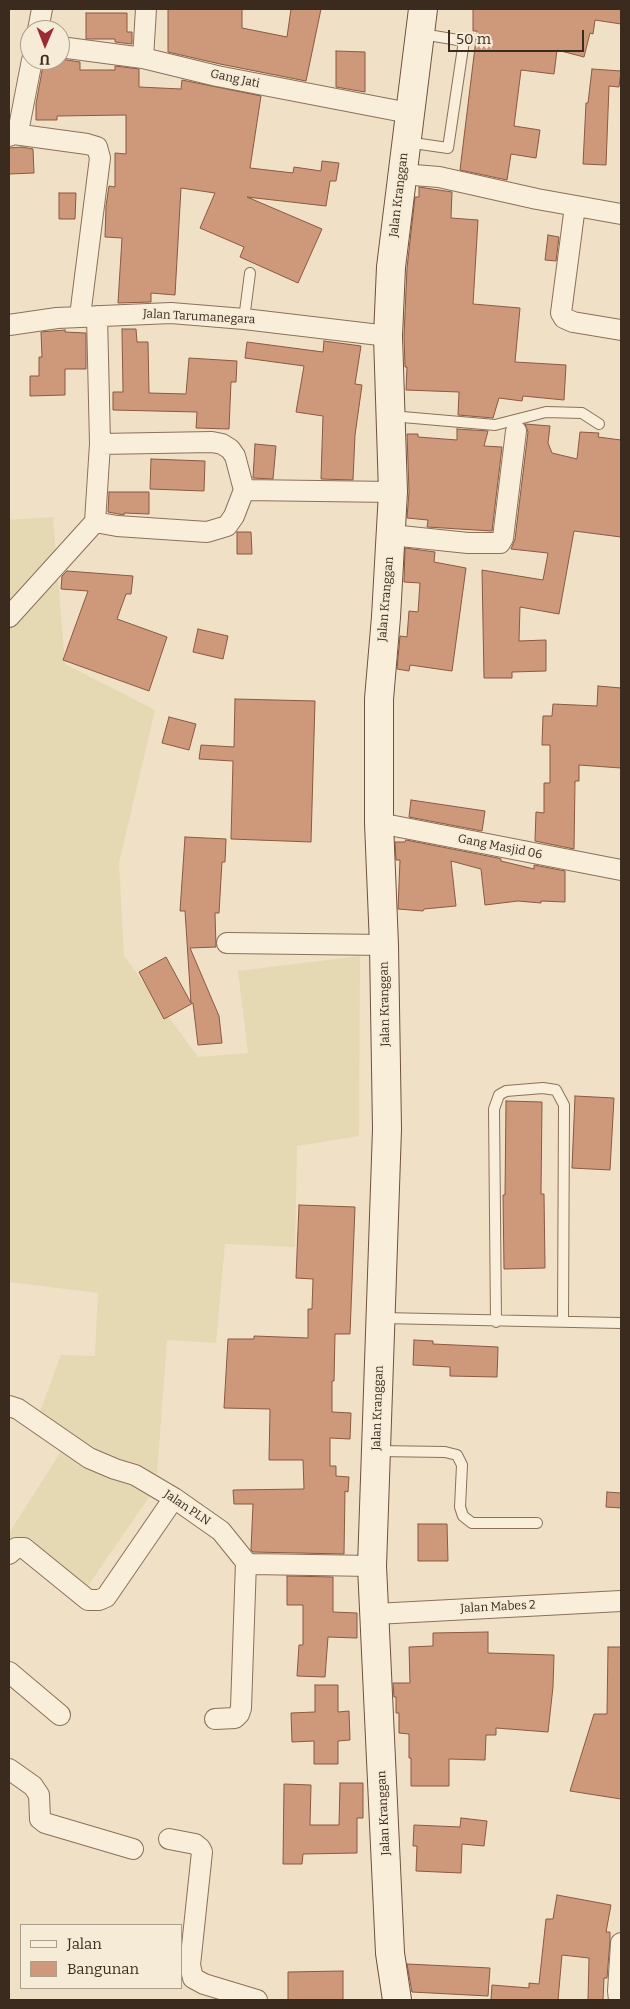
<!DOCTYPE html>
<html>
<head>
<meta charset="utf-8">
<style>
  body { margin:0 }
  #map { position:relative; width:630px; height:2009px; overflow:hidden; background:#efe0c6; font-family:Bitter,serif }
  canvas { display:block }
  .frame { position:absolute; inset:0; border:10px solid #3b2b1f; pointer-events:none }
  .legend { position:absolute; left:20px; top:1924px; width:162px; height:65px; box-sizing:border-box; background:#f6ebd6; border:1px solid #ab9e8d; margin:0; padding:6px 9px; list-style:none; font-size:15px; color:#3b2b1f }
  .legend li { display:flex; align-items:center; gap:10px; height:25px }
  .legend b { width:25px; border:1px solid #ab9e8d }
  .north { position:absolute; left:20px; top:20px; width:50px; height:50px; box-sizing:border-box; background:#f6ebd6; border:1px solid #ab9e8d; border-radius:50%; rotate:181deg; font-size:14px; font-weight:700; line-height:20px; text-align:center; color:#3b2b1f }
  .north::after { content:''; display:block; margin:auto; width:18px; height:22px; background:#9b2a33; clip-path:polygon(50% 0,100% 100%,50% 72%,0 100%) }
  .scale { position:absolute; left:448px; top:30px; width:136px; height:22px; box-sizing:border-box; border:2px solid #3b2b1f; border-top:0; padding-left:6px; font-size:15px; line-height:18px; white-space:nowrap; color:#3b2b1f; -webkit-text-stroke:4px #f6ebd6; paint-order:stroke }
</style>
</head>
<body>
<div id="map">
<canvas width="630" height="2009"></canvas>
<div class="frame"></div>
<ul class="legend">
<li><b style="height:6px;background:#f9eeda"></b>Jalan</li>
<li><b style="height:14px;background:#ce987b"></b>Bangunan</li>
</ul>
<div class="north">U</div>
<div class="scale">50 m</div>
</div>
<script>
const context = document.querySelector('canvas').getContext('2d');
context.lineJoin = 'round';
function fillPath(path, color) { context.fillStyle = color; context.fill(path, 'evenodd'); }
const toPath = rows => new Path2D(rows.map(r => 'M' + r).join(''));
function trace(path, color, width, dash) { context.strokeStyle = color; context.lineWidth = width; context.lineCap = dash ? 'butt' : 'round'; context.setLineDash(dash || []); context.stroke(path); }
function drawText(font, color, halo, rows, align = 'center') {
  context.font = font + ' Bitter,serif'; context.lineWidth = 4; context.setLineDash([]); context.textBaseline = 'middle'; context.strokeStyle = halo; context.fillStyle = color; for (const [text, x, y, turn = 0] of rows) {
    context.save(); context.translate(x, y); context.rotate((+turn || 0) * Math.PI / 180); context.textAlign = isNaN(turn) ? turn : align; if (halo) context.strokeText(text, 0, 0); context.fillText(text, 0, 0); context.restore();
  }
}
const farmland = toPath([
  [53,517,65,664,155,710,119,863,124,956,198,1057,248,1053,238,971,360,956,359,1136,297,1146,295,1247,225,1244,216,1343,167,1340,156,1487,76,1603,9,1547,9,1533,67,1442,37,1419,61,1355,95,1356,98,1293,9,1282,9,520]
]);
const building = toPath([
  [168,9,242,9,242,28,287,37,291,9,321,9,306,81,220,64,168,52,168,9],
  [473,9,621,9,621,24,595,20,593,34,590,33,584,57,557,50,554,74,521,70,514,126,540,130,536,158,511,154,507,180,460,170,477,31,473,31,473,9],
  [86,13,127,13,127,32,132,32,132,44,115,42,115,39,86,39,86,13],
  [336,51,365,52,365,92,336,87,336,51],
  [60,59,80,62,80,70,115,70,115,66,139,69,139,87,181,89,182,80,261,96,250,168,293,173,294,167,321,171,322,161,339,163,336,181,330,181,326,206,247,197,322,229,298,283,240,257,244,247,200,228,215,193,181,188,175,295,151,293,151,302,118,303,122,238,105,237,106,206,109,186,115,187,115,153,126,154,126,115,57,116,57,120,36,120,36,104,44,60,60,59],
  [592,69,621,71,619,87,609,86,606,165,583,164,586,103,588,103,592,69],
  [22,147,33,149,34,173,9,174,9,148,22,147],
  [419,187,452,192,451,218,478,220,473,304,520,308,515,362,566,365,564,400,523,396,522,401,499,398,493,418,458,415,459,392,406,390,407,367,405,367,404,336,407,268,415,197,419,197,419,187],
  [59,193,76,193,75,219,59,219,59,193],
  [548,235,559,237,556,261,545,260,548,235],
  [122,329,136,329,137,342,148,342,149,393,186,394,189,358,237,361,236,382,231,382,229,429,196,428,197,412,113,410,113,392,123,392,122,329],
  [65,330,65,332,86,333,86,369,65,369,65,395,30,396,30,376,39,376,39,357,42,357,41,332,65,330],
  [324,341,361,346,355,384,362,385,355,435,353,480,321,479,323,416,296,412,304,366,245,358,247,342,323,352,324,341],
  [525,424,550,426,548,443,552,453,577,459,580,432,599,433,598,437,621,440,621,537,574,531,559,614,520,607,519,641,546,640,546,671,512,672,512,678,484,678,482,570,543,580,548,553,511,549,515,539,528,432,525,424],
  [457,429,488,431,484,446,502,447,492,531,427,527,428,520,407,518,409,492,407,434,418,434,418,437,457,440,457,429],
  [255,444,276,446,273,479,253,478,255,444],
  [151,459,205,461,204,491,150,489,151,459],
  [109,492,149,492,149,514,124,513,124,515,108,512,109,492],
  [237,532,251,532,252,554,237,554,237,532],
  [405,548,435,552,434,562,466,568,452,671,410,665,409,671,397,669,400,636,407,637,409,611,418,612,420,583,404,582,405,548],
  [67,571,133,576,131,594,126,594,117,619,167,637,149,691,63,660,88,591,61,589,62,576,67,571],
  [198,629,228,636,223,659,193,652,198,629],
  [598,686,621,688,621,768,579,765,579,781,575,781,574,849,535,841,536,812,544,813,544,783,550,783,550,745,542,745,543,716,552,716,553,704,597,706,598,686],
  [235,699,315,701,311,842,231,839,233,761,199,759,201,745,234,747,235,699],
  [169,717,196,724,189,750,162,743,169,717],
  [411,800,485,811,482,831,409,817,411,800],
  [185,837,226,839,225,862,222,862,219,913,215,913,216,947,190,948,219,1016,222,1043,198,1045,193,1003,164,1019,139,972,166,957,191,1003,185,911,180,911,185,837],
  [406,840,498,858,501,859,501,861,534,869,534,865,565,871,565,902,541,901,541,903,518,901,485,905,481,869,451,861,456,906,424,909,423,911,398,909,400,860,396,860,395,842,405,842,406,840],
  [575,1096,614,1098,610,1170,572,1168,575,1096],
  [506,1101,542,1102,541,1194,544,1194,545,1268,504,1269,503,1195,505,1195,506,1101],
  [299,1205,355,1207,350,1334,335,1334,334,1381,332,1381,332,1412,351,1413,350,1439,330,1438,330,1466,336,1466,336,1476,349,1477,348,1492,345,1491,344,1554,253,1552,251,1550,253,1504,234,1504,233,1490,304,1489,303,1460,269,1460,270,1409,224,1408,228,1339,254,1339,254,1336,308,1338,308,1309,312,1309,313,1279,296,1278,299,1205],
  [414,1340,433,1341,433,1344,498,1347,497,1377,450,1376,450,1367,413,1365,414,1340],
  [607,1492,621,1493,621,1508,606,1507,607,1492],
  [418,1524,447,1524,448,1561,418,1561,418,1524],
  [287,1576,333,1577,333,1612,357,1613,357,1638,328,1637,325,1677,297,1676,299,1645,303,1645,303,1605,287,1605,287,1576],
  [488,1632,488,1653,554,1655,553,1687,548,1732,496,1728,496,1735,486,1735,485,1760,449,1759,449,1786,411,1786,411,1758,409,1758,409,1734,399,1733,399,1713,396,1713,396,1697,394,1697,393,1683,410,1683,409,1647,433,1646,433,1633,488,1632],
  [608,1647,621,1647,621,1799,570,1791,594,1714,607,1714,608,1647],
  [315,1685,338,1685,338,1712,349,1711,350,1740,338,1741,338,1764,314,1764,314,1741,292,1742,291,1713,315,1712,315,1685],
  [340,1783,363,1783,363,1818,357,1818,357,1853,303,1854,302,1864,283,1864,284,1784,311,1785,310,1825,339,1825,340,1783],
  [461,1818,487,1821,484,1846,462,1844,461,1873,416,1871,417,1846,413,1846,414,1825,460,1827,461,1818],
  [557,1895,611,1905,606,1932,610,1932,610,1941,607,1978,604,1978,603,2000,588,2000,589,1958,562,1955,558,2000,491,2000,492,1985,529,1988,529,1983,539,1984,546,1919,553,1919,557,1895],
  [407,1964,490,1968,488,1996,412,1992,407,1964],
  [343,1971,343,2000,288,2000,288,1972,343,1971]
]);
const lane = toPath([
  [406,142,448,148,464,41,422,34],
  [244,319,250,273],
  [391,416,495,425,546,412,582,413,599,424],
  [382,1318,621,1323],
  [496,1322,494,1109,499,1095,506,1091,543,1088,556,1090,564,1105,563,1322],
  [377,1451,445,1452,457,1455,462,1465,460,1507,463,1516,472,1523,537,1523]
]);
const street = toPath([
  [38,30,42,9],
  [60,47,143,58,217,76,409,113],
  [143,58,146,9],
  [14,134,87,144,97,147,100,158,80,316],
  [9,136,14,134,19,127,32,60],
  [401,174,439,177,537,199,621,214],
  [575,206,561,313,564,318,573,322,621,330],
  [97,316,100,444],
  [9,325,57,318,171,313,244,319,388,336],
  [95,522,117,526,207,532,227,526,234,516,244,490,393,492],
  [391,535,468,543,500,543,503,538,516,431],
  [9,617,95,522,100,444,212,442,222,444,230,449,235,456,244,490],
  [379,823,621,870],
  [227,943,384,945],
  [9,1406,18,1409,89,1458,115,1469,135,1475,174,1498,221,1531,246,1562,251,1564,372,1566],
  [9,1554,16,1548,24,1548,88,1600,99,1600,106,1597,174,1498],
  [375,1614,621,1601],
  [9,1672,60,1715],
  [215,1719,235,1718,239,1714,241,1708,246,1562],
  [9,1769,33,1786,39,1795,40,1819,45,1823,133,1849],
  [169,1839,195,1844,200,1848,202,1852,190,1965,193,1978,204,1984,257,2000],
  [619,2000,618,1991,621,1943]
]);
const secondary = toPath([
  [397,2000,390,1953,372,1566,387,1129,384,945,379,823,379,699,386,617,393,492,388,336,391,267,423,9]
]);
const streetNames = [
  ["Gang Jati",235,79,12],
  ["Jalan Kranggan",399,195,-83],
  ["Jalan Tarumanegara",199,317,3],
  ["Jalan Kranggan",386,599,-85],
  ["Gang Masjid 06",500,847,11],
  ["Jalan Kranggan",385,1004,-91],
  ["Jalan Kranggan",378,1408,-88],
  ["Jalan PLN",187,1508,34],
  ["Jalan Mabes 2",498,1607,-3],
  ["Jalan Kranggan",384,1813,-93]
];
fillPath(farmland, '#e5d9b3');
fillPath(building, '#ce987b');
trace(building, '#8a5940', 1);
trace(lane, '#8b715b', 12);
trace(street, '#8b715b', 22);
trace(secondary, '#6d523e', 30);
trace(lane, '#f9eeda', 10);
trace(street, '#f9eeda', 20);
trace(secondary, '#f9eeda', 28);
drawText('12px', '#3b2b1f', '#f6ebd6', streetNames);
</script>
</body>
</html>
